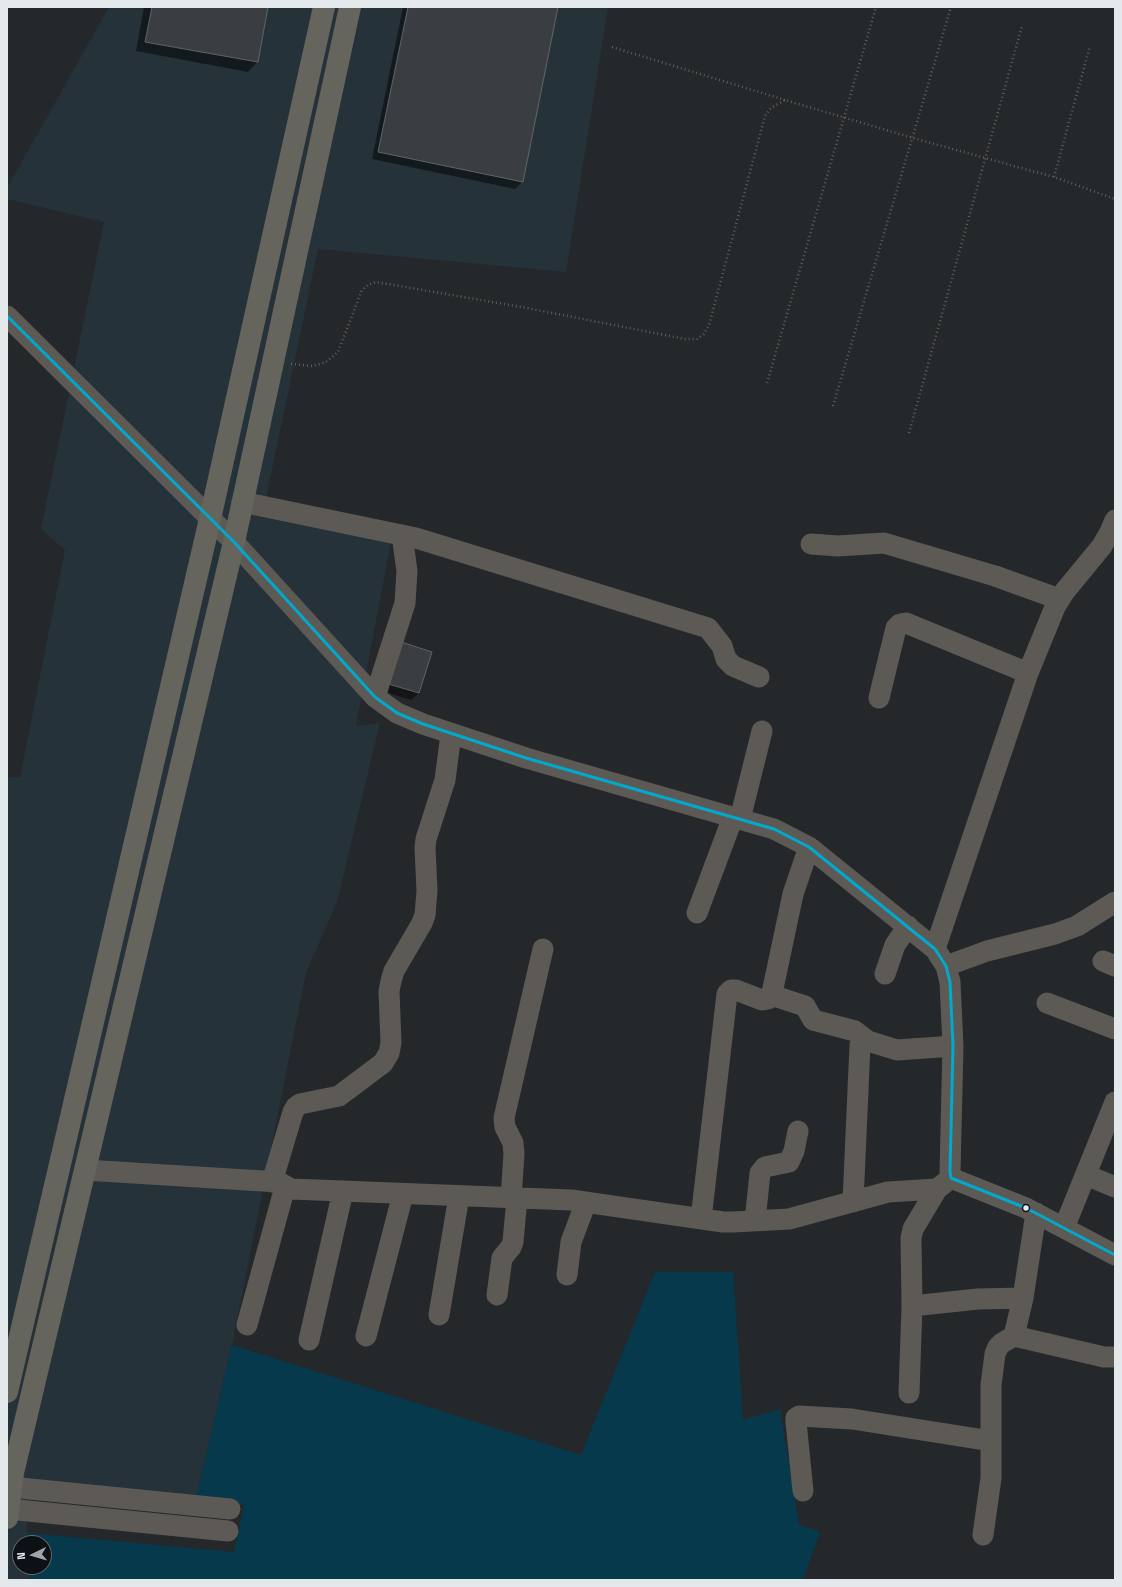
<!DOCTYPE html>
<html>
<head>
<meta charset="utf-8">
<style>
  body { margin:0 }
  #map { position:relative; width:1122px; height:1587px; overflow:hidden; background:#24282b; font-family:"Space Grotesk",sans-serif }
  canvas { display:block }
  .frame { position:absolute; inset:0; border:8px solid #e3e8eb; pointer-events:none }
  .north { position:absolute; left:12px; top:1535px; width:40px; height:40px; box-sizing:border-box; background:#0d1113; border:1px solid #636769; border-radius:50%; rotate:265deg; font-size:11px; font-weight:700; line-height:16px; text-align:center; color:#e3e8eb }
  .north::after { content:''; display:block; margin:auto; width:14px; height:18px; background:#a0a5a8; clip-path:polygon(50% 0,100% 100%,50% 72%,0 100%) }
</style>
</head>
<body>
<div id="map">
<canvas width="1122" height="1587"></canvas>
<div class="frame"></div>
<div class="north">N</div>
</div>
<script>
const context = document.querySelector('canvas').getContext('2d');
context.lineJoin = 'round';
function fillPath(path, color) { context.fillStyle = color; context.fill(path, 'evenodd'); }
const toPath = rows => new Path2D(rows.map(r => 'M' + r).join(''));
function trace(path, color, width, dash) { context.strokeStyle = color; context.lineWidth = width; context.lineCap = dash ? 'butt' : 'round'; context.setLineDash(dash || []); context.stroke(path); }
const built = toPath([
  [109,7,608,7,566,272,318,249,263,513,391,542,356,726,380,723,337,902,306,973,232,1345,196,1498,24,1480,28,1543,20,1543,20,1567,29,1567,30,1580,7,1580,7,777,20,777,65,550,41,529,104,222,7,199,7,188]
]);
const green = toPath([
  [655,1272,733,1272,743,1420,780,1409,799,1525,820,1532,803,1580,30,1580,29,1567,44,1567,44,1543,28,1543,27,1533,234,1552,244,1504,196,1498,232,1345,581,1455]
]);
const shadow = toPath([
  [144,7,267,7,257,62,248,72,136,51],
  [403,7,557,7,522,182,515,189,372,159],
  [431,652,419,693,411,700,379,690]
]);
const building = toPath([
  [152,7,268,7,258,62,145,42,152,7],
  [408,7,558,7,523,182,378,152,408,7],
  [398,641,432,652,419,693,385,683,398,641]
]);
const path = toPath([
  [612,47,785,100],
  [1054,177,1090,46],
  [291,364,313,366,326,362,338,352,362,290,368,285,376,282,527,308,685,339,697,339,704,334,709,325,765,116,771,108,785,100,913,138,1054,177,1115,199],
  [767,383,876,7],
  [833,406,951,7],
  [909,433,1022,26]
]);
const minor = toPath([
  [7,316,234,542,375,697,397,713,423,724,526,758,774,829,809,847,935,949,946,966,950,982,953,1046,950,1172,951,1178,1026,1208,1115,1255],
  [242,502,416,538,708,628,722,646,726,659,733,666,759,677],
  [811,544,838,546,884,543,995,576,1059,599],
  [375,697,405,603,407,571,402,535],
  [879,698,896,628,900,624,906,623,1028,673],
  [740,819,762,731],
  [697,913,733,817],
  [935,949,1028,673,1055,607,1065,591,1102,546,1110,532,1115,520],
  [1103,961,1115,966],
  [946,966,987,951,1055,934,1077,926,1115,902],
  [885,974,895,945,908,926],
  [771,995,805,1006,813,1020,855,1031,868,1041],
  [1047,1003,1115,1029],
  [85,1170,279,1182,291,1189,571,1200,723,1222,733,1222,789,1219,888,1192,937,1189,951,1178],
  [1086,1175,1115,1187],
  [272,1182,293,1112,296,1107,300,1104,339,1096,383,1063,389,1053,391,1043,389,991,391,981,394,971,422,923,425,915,427,891,425,848,426,839,445,780,451,734],
  [511,1198,514,1154,513,1143,505,1127,504,1118,543,949],
  [853,1202,860,1045,863,1041,868,1041,897,1050,953,1046],
  [701,1219,727,994,731,990,736,990,762,1000,768,999,772,993,793,894,809,847],
  [755,1221,760,1173,765,1167,789,1162,794,1151,798,1131],
  [1064,1228,1115,1102],
  [567,1275,571,1242,586,1202],
  [497,1295,502,1258,511,1247,513,1242,517,1198],
  [912,1306,978,1299,1023,1298],
  [439,1315,459,1196],
  [247,1325,285,1187],
  [366,1336,403,1194],
  [1014,1336,1104,1357,1115,1357],
  [309,1340,343,1191],
  [909,1393,912,1306,911,1238,913,1229,937,1189],
  [10,1487,230,1509],
  [803,1491,796,1422,796,1418,799,1416,852,1419,991,1441],
  [8,1509,228,1531],
  [983,1535,991,1478,991,1385,995,1354,998,1347,1002,1343,1014,1336,1023,1298,1036,1213]
]);
const major = toPath([
  [7,1392,210,519,324,7],
  [7,1518,13,1473,234,542,350,7]
]);
const bus1 = toPath([
  [7,316,234,542,375,697,397,713,423,724,526,758,774,829,809,847,935,949,946,966,950,982,953,1046,950,1172,951,1178,1026,1208,1115,1255]
]);
const markers = [
  [1026,1208,3.5,"#e3e8eb"]
];
fillPath(built, '#253239');
fillPath(green, '#07394d');
fillPath(shadow, '#0007');
fillPath(building, '#3b3e40');
trace(building, '#606467', 1);
trace(path, '#605e5c', 2.5, [1, 3]);
trace(minor, '#5d5a55', 21);
trace(major, '#65645d', 22);
trace(bus1, '#00a9ce', 3);
for (const [x, y, r, color] of markers) { const dot = new Path2D(); dot.arc(x, y, r, 0, 2 * Math.PI); context.fillStyle = color; context.fill(dot); trace(dot, '#0d1113', 1.5); }
</script>
</body>
</html>
